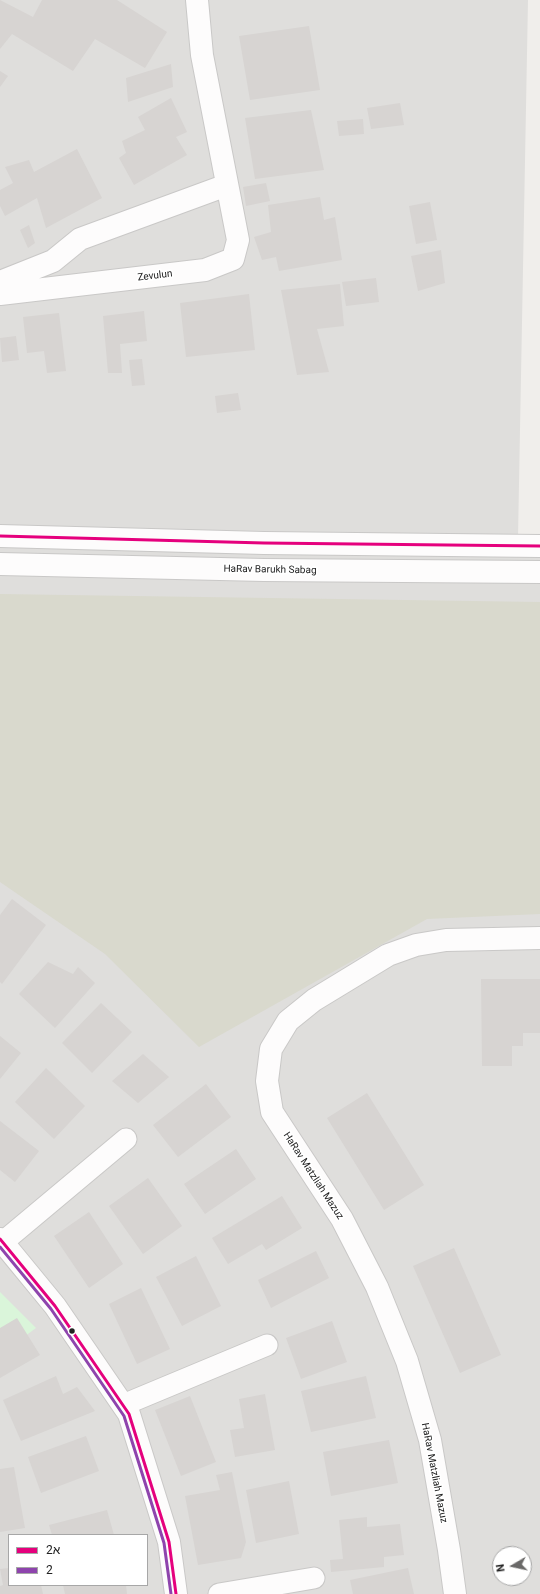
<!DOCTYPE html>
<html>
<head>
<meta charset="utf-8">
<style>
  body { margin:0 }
  #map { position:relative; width:540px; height:1594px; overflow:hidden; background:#f0eeeb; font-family:Roboto,sans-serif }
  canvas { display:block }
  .legend { position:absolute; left:8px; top:1534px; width:140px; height:52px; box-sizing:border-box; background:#fff; border:1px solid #a7a7a7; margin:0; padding:5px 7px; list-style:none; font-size:12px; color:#222 }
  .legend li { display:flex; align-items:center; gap:8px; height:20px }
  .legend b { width:20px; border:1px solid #a7a7a7 }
  .north { position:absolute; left:492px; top:1546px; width:40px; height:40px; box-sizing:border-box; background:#fff; border:1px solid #a7a7a7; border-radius:50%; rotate:261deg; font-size:11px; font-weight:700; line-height:16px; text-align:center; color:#222 }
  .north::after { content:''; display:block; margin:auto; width:14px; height:18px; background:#6a6968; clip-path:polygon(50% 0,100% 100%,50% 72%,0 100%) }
</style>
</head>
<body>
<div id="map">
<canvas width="540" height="1594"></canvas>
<ul class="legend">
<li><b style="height:5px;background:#e5007d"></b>2א</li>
<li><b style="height:5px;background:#8e44ad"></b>2</li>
</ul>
<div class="north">N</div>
</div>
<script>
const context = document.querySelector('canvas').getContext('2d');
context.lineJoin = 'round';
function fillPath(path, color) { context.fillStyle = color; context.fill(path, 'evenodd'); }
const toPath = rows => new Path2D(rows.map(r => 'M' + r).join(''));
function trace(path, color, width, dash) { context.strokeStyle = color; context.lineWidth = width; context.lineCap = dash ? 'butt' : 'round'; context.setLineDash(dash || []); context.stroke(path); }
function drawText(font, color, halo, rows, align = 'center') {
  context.font = font + ' Roboto,sans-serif'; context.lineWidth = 3.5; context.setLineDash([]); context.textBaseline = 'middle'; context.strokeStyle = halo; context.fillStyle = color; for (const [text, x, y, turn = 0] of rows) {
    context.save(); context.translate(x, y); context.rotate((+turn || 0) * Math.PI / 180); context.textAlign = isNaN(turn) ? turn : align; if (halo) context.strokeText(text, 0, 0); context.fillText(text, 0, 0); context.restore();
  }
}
const residential = toPath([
  [0,0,528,0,518,537,540,539,540,1594,0,1594],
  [9,1535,147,1535,147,1585,9,1585],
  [500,1554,524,1554,524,1578,500,1578]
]);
const construction = toPath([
  [0,594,540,602,540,914,427,919,199,1047,105,954,0,882]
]);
const park = toPath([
  [0,1292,36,1328,0,1355]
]);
const building = toPath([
  [0,0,33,17,42,0,117,0,167,32,145,68,95,39,73,71,12,34,0,49],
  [309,26,320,90,250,100,239,36],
  [171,64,173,87,128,102,126,78],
  [0,71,8,76,0,87],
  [171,98,187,132,176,137,187,155,134,185,119,158,126,153,122,141,145,130,138,117],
  [400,103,404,125,371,129,367,108],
  [311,110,324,170,255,179,245,118],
  [363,119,364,134,339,136,337,121],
  [77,149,102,198,46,228,37,198,5,216,0,206,0,190,13,183,5,167,29,160,34,172],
  [266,183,270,201,246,206,243,187],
  [320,197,324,220,335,217,342,260,279,271,276,257,262,260,254,237,271,232,268,205],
  [430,202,437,240,416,244,409,206],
  [29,225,35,243,28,248,20,230],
  [441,250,445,283,418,291,411,256],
  [376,278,379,302,346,306,342,282],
  [340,284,344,326,317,329,329,372,297,375,281,290],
  [249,294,255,350,186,357,180,303],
  [144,311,147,341,120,344,122,373,108,373,103,316],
  [59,313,66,371,47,373,44,351,27,353,23,317],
  [16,336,19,360,2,362,0,338],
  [142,359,145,385,132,386,129,360],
  [238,393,241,410,217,413,215,396],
  [12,899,46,925,2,984,0,982,0,915],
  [48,962,73,974,78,967,95,983,55,1028,19,994],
  [481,979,540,979,540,1033,523,1033,523,1046,512,1046,512,1066,482,1066],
  [101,1003,132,1032,92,1073,62,1043],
  [0,1036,21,1053,0,1079],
  [143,1054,169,1077,138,1103,112,1081],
  [46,1068,85,1106,54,1139,15,1102],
  [206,1084,231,1117,178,1157,153,1125],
  [367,1093,424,1185,384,1210,327,1118],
  [0,1121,39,1151,15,1182,0,1170],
  [236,1149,256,1179,205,1214,184,1184],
  [148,1178,182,1226,143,1254,109,1206],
  [282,1196,302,1228,266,1250,262,1244,228,1264,212,1238],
  [89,1212,123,1264,89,1288,54,1236],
  [454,1248,501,1355,460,1373,413,1266],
  [316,1251,329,1278,271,1308,258,1280],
  [196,1256,221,1306,182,1326,156,1277],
  [141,1288,170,1349,137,1364,109,1304],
  [17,1318,40,1355,0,1378,0,1328],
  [332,1321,347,1362,301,1379,286,1338],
  [56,1376,63,1394,77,1387,95,1411,21,1441,3,1400],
  [366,1376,376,1418,311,1432,301,1391],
  [265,1394,275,1450,235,1457,230,1430,244,1428,239,1399],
  [190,1396,216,1462,181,1476,155,1410],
  [86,1436,99,1471,41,1493,28,1457],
  [389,1440,398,1483,331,1496,323,1452],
  [14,1467,25,1528,0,1532,0,1469],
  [232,1472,246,1542,241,1558,198,1565,185,1496,220,1490,216,1475],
  [289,1481,299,1534,256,1543,246,1490],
  [107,1510,114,1535,52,1535,49,1525],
  [367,1517,367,1527,400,1524,404,1555,384,1557,384,1567,331,1572,330,1560,343,1559,339,1520],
  [9,1568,9,1585,41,1585,43,1594,0,1594,0,1586,3,1585,0,1569],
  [408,1568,414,1594,353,1594,350,1580],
  [63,1585,126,1585,127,1594,65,1594]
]);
const pedestrian = toPath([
  [3,1242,126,1139],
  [123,1405,267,1345],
  [219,1594,314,1578]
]);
const minor = toPath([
  [0,282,53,261,80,239,227,185],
  [0,294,205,270,233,259,238,240,202,55,197,0],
  [0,1239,55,1306,129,1414,169,1542,176,1594],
  [455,1594,449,1550,430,1440,407,1361,377,1287,342,1219,272,1112,267,1081,271,1049,288,1021,314,1000,388,955,416,945,446,940,540,938]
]);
const tertiary = toPath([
  [0,536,264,543,540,546],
  [0,564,264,570,540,572]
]);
const bus1 = toPath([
  [0,536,264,543,540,546],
  [0,1239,55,1306,129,1414,169,1542,176,1594]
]);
const bus2 = toPath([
  [0,1247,51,1309,124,1416,164,1543,171,1594]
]);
const markers = [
  [72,1331,3.5,"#222"]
];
const streetNames = [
  ["Zevulun",155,276,-7],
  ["HaRav Barukh Sabag",270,570,1],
  ["HaRav Matzliah Mazuz",313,1176,57],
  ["HaRav Matzliah Mazuz",434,1473,79]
];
fillPath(residential, '#dfdedc');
fillPath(construction, '#d9d9cd');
fillPath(park, '#daf5da');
fillPath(building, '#d7d4d2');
trace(pedestrian, '#c9c8c7', 23);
trace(minor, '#c9c8c7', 24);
trace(tertiary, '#c9c8c7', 24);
trace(pedestrian, '#fdfcfc', 21);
trace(minor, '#fdfcfc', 22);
trace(tertiary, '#fdfcfc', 22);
trace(bus1, '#e5007d', 3);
trace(bus2, '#8e44ad', 3);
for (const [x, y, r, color] of markers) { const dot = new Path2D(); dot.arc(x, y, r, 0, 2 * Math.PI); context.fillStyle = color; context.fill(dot); trace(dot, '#fff', 1.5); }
drawText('10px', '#222', '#fff', streetNames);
</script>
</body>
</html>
